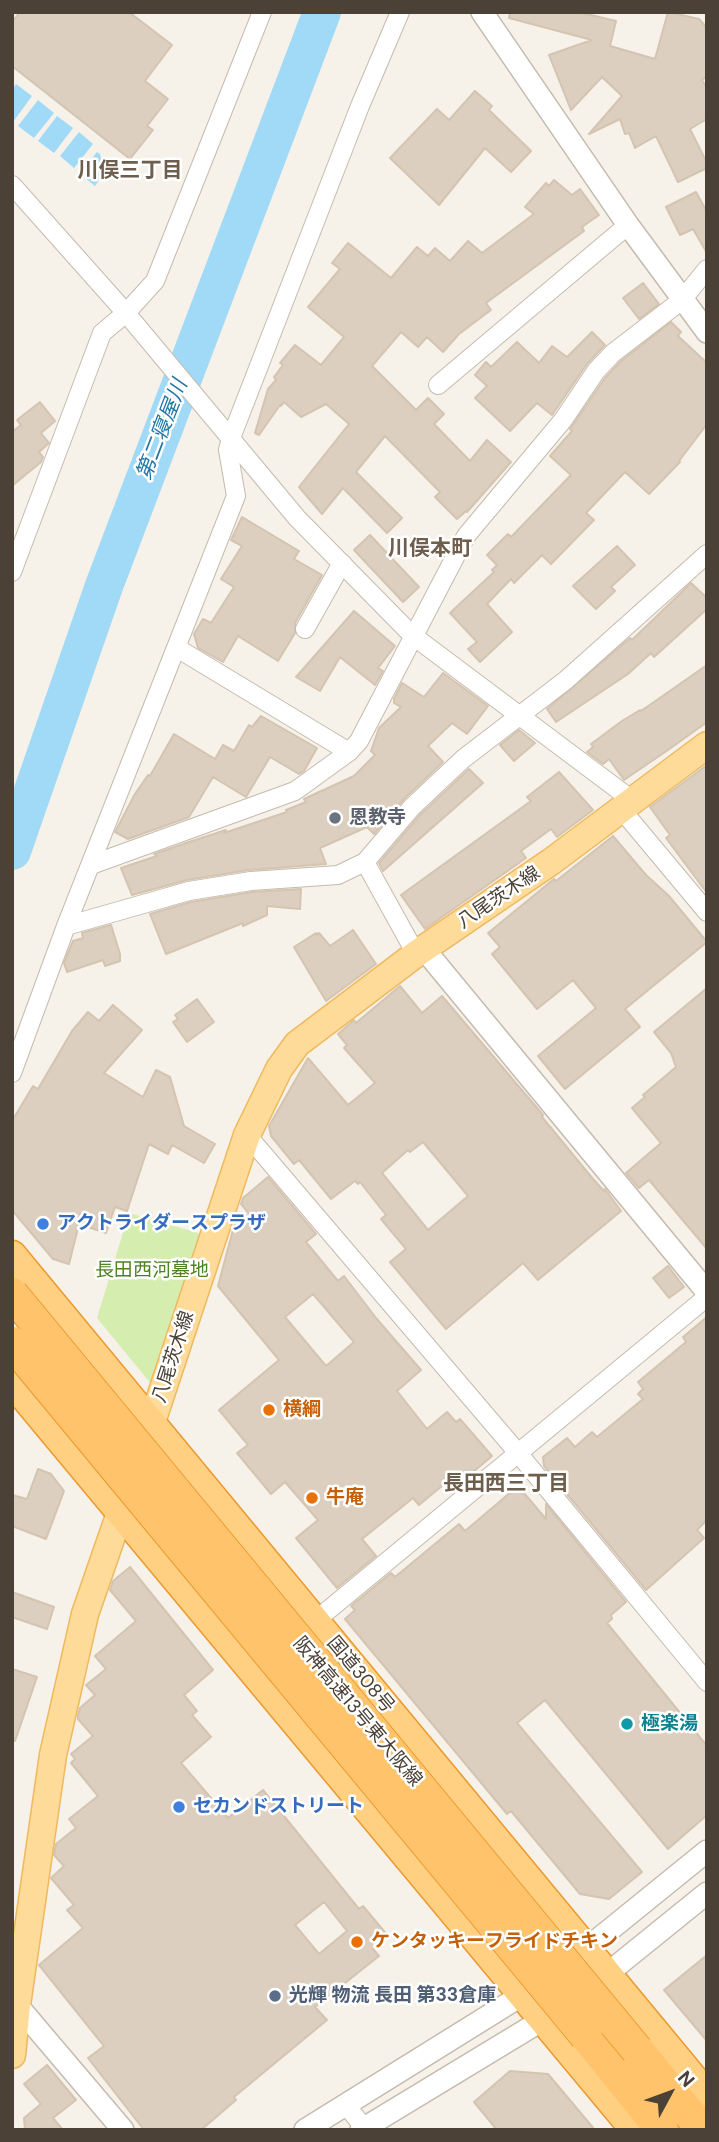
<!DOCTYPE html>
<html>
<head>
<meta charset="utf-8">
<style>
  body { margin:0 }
  #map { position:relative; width:719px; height:2142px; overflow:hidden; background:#f6f1e9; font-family:"DM Sans",sans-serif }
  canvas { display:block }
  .frame { position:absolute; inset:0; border:14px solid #4b4136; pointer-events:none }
  .north { position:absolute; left:635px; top:2058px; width:70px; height:70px; -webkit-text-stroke:5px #fff; paint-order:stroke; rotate:49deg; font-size:19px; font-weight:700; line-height:28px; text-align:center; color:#4b4136 }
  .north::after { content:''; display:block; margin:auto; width:24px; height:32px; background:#4b4136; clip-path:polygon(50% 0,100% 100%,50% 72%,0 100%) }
</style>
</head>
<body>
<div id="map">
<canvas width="719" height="2142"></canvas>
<div class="frame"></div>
<div class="north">N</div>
</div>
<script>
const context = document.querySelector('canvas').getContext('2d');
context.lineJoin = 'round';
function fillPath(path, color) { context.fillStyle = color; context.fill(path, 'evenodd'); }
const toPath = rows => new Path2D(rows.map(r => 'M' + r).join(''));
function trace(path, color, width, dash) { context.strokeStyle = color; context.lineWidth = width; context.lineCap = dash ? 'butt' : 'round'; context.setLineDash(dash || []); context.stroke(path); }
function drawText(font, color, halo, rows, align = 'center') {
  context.font = font + ' "DM Sans","Noto Sans JP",sans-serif'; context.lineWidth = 5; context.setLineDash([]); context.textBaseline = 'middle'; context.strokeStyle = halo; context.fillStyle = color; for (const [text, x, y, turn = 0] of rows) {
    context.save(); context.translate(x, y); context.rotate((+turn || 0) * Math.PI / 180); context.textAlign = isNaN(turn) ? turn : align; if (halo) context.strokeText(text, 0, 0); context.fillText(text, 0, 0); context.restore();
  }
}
const green = toPath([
  [129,1213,205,1235,152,1385,97,1318]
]);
const water = toPath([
  [16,84,32,96,13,122,12,90],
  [38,100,54,113,34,138,18,126],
  [57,116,73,128,54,153,38,141],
  [79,132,93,144,74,168,60,156],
  [97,152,100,154,104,173,95,186,80,174]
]);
const river = toPath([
  [12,851,104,586,322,12]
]);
const building = toPath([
  [20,12,129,12,172,45,145,81,168,99,147,126,153,130,130,159,12,66,12,22,20,12],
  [510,12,578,12,616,21,610,46,655,59,668,12,699,19,707,28,707,76,702,80,707,88,707,119,690,129,707,163,707,168,678,182,656,136,635,148,629,133,625,134,620,119,589,134,622,96,602,77,571,110,549,55,592,40,509,18,510,12],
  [475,91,492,106,489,110,531,151,511,172,485,148,439,205,390,158,437,109,449,120,475,91],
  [554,180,572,195,580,189,599,215,582,227,584,231,486,303,491,310,459,334,443,352,427,337,418,347,401,332,372,366,416,410,428,398,444,414,434,424,470,461,487,440,511,462,467,512,466,511,457,519,435,497,440,492,385,436,356,472,402,518,387,533,343,488,322,514,299,487,349,424,326,404,301,417,284,402,281,406,280,405,259,435,255,433,268,389,276,380,274,377,283,365,280,363,295,345,321,365,344,337,308,307,340,269,332,263,348,243,391,278,417,247,428,256,435,248,450,261,468,241,482,253,534,214,525,207,546,183,549,186,554,180],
  [696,192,707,212,707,253,693,229,680,235,666,207,696,192],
  [643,283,659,304,639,319,623,298,643,283],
  [671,322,681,332,678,336,707,363,707,424,679,461,680,462,649,494,625,472,586,513,594,520,551,564,542,555,514,583,511,579,487,604,512,632,480,662,468,649,477,642,450,613,494,572,492,570,497,565,487,555,508,534,511,537,571,475,550,456,572,431,570,429,605,378,621,361,671,322],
  [592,332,605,345,587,364,552,415,537,403,510,431,475,398,487,386,475,375,486,362,491,367,517,342,539,363,552,346,567,357,592,332],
  [40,402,55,421,41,433,49,443,39,452,43,457,41,462,12,486,12,432,21,425,17,420,40,402],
  [242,517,299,551,294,559,322,575,295,623,295,633,278,661,238,636,223,662,198,648,194,634,203,619,211,623,234,587,221,579,242,546,231,540,242,517],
  [370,535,419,587,403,602,354,550,370,535],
  [617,546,635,565,611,587,615,591,596,609,573,586,617,546],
  [691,583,707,598,707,609,654,657,651,653,628,674,556,722,547,709,630,638,632,640,691,583],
  [354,611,395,646,378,668,383,671,375,685,340,657,320,691,296,677,354,611],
  [707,665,707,722,668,750,624,780,609,759,603,764,587,752,593,747,591,744,622,721,640,710,641,711,707,665],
  [443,673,488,706,467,734,452,723,428,746,443,762,404,799,374,834,367,827,320,848,326,864,249,870,187,880,132,895,121,868,157,856,154,854,189,842,226,830,224,833,287,812,286,810,306,802,304,799,354,776,375,755,371,751,379,728,401,707,394,703,394,699,402,683,424,697,443,673],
  [261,716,317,748,304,771,299,774,270,757,246,797,213,777,189,817,128,839,115,832,135,794,148,775,150,776,174,734,215,759,223,745,234,751,249,725,252,727,261,716],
  [519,730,535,743,514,761,500,745,519,730],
  [707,765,707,893,666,838,670,835,650,807,707,765],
  [469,769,483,783,383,871,379,863,420,815,469,769],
  [559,772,593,810,557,837,551,829,521,851,526,858,425,929,401,895,531,801,527,797,559,772],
  [613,836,646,875,669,896,707,942,625,1009,640,1027,565,1089,538,1056,596,1008,573,980,537,1009,492,954,500,947,488,933,554,879,556,881,613,836],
  [301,889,300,909,267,906,267,915,243,926,243,923,166,954,150,914,191,902,252,892,301,889],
  [111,925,120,954,120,961,105,966,103,960,67,972,64,963,73,941,83,938,82,933,111,925],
  [353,930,376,964,326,1001,294,947,316,933,317,935,319,933,330,946,353,930],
  [400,986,422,1013,442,996,543,1115,542,1117,593,1179,604,1191,605,1189,621,1211,538,1280,523,1263,446,1329,390,1262,406,1249,381,1219,386,1215,360,1182,358,1184,355,1181,331,1199,299,1160,294,1164,271,1136,269,1126,308,1058,348,1105,375,1083,344,1048,347,1045,338,1034,354,1020,356,1023,400,986],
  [423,1142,468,1196,428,1230,382,1173,408,1150,410,1152,423,1142],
  [707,988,707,1249,649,1180,639,1188,626,1173,661,1143,632,1108,645,1097,643,1095,676,1067,671,1053,654,1032,707,988],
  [197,999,214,1022,187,1042,173,1022,178,1019,175,1015,197,999],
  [113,1005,142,1030,104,1073,143,1097,156,1070,170,1077,184,1126,215,1144,204,1163,172,1145,168,1154,149,1144,127,1211,115,1207,106,1233,79,1224,69,1264,53,1259,12,1210,12,1121,33,1086,38,1089,72,1031,88,1012,99,1021,113,1005],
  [268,1177,316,1234,306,1242,338,1281,344,1276,376,1318,421,1370,397,1391,427,1429,447,1412,456,1422,460,1419,492,1456,466,1478,460,1471,419,1505,413,1498,362,1539,376,1556,337,1588,296,1538,318,1520,285,1482,271,1494,237,1453,248,1445,219,1410,279,1360,218,1286,234,1226,249,1214,241,1204,243,1198,268,1177],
  [313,1294,354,1342,326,1366,285,1317,313,1294],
  [668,1266,684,1287,669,1298,653,1278,668,1266],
  [707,1317,707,1520,697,1530,704,1538,646,1590,544,1466,543,1457,567,1438,575,1447,592,1432,597,1437,643,1399,638,1394,643,1389,638,1382,686,1342,683,1337,707,1317],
  [38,1469,51,1474,64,1491,46,1539,12,1526,12,1495,27,1499,38,1469],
  [518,1486,546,1519,546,1504,626,1602,611,1615,612,1619,607,1623,707,1746,707,1815,668,1849,545,1700,517,1723,642,1872,609,1899,580,1894,511,1811,507,1814,345,1619,355,1610,351,1606,391,1573,395,1577,459,1524,465,1531,518,1486],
  [130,1567,213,1670,184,1695,197,1711,192,1715,211,1737,181,1763,228,1818,263,1790,359,1909,363,1906,388,1936,373,1949,379,1956,315,2007,327,2020,234,2097,236,2100,201,2130,144,2130,88,2058,104,2046,39,1965,83,1928,67,1910,74,1905,51,1878,64,1866,54,1855,56,1844,76,1828,69,1819,98,1796,71,1763,75,1759,71,1754,93,1736,78,1719,78,1715,80,1708,95,1695,86,1685,106,1669,95,1656,136,1621,110,1590,113,1581,130,1567],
  [324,1902,347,1931,319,1954,295,1925,324,1902],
  [12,1592,54,1607,47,1629,12,1617,12,1592],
  [12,1669,37,1677,15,1741,12,1741,12,1669],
  [707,1955,707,2041,664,1990,707,1955],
  [47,2065,76,2100,53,2118,63,2130,25,2130,24,2118,41,2104,24,2084,47,2065],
  [510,2071,548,2074,595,2130,497,2130,474,2102,510,2071]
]);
const minor = toPath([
  [12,185,126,313,297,518,412,635,632,800],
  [438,385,628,225],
  [12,572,102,333,126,313,155,281,262,12],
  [305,629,342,563],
  [177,648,349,752],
  [621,809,707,912],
  [365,862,416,954],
  [91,865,295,791,349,752,359,741,466,536,563,420,596,371,613,353,682,300,707,269],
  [66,926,189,891,251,881,338,875,365,862,412,807,463,759,566,680,707,554],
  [12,1073,66,926,236,496,228,450,231,438,360,106,400,12],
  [247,1135,518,1453,707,1682],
  [315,1621,707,1297],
  [346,2105,366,2130]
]);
const tertiary = toPath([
  [482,12,628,225,707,332],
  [424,949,707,1292],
  [575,1958,707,1851],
  [597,1982,707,1893],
  [17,2005,123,2130],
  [305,2130,535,1987],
  [361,2130,554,2013]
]);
const primary = toPath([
  [146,1440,247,1135,279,1069,297,1044,416,954,552,861,707,745],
  [12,2055,17,2005,53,1755,85,1614,127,1493]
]);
const trunk = toPath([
  [12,1255,707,2095],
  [12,1382,635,2130]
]);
const motorway = toPath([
  [586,2036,662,2130],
  [637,2050,703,2130]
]);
const motorwayBridge = toPath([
  [12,1294,637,2050],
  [12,1343,586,2036]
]);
const markers = [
  [335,818,7,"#6b7280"],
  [43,1224,7,"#3f7fe0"],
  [269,1410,7,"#e8710a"],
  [312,1498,7,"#e8710a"],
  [627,1724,7,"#0f9aa8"],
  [179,1807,7,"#3f7fe0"],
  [357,1942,7,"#e8710a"],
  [275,1996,7,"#5c6f8a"]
];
const worshipNames = [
  ["恩教寺",349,818]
];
const streetNames = [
  ["八尾茨木線",499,898,-34],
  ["八尾茨木線",174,1357,-72],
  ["国道308号",360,1675,50],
  ["阪神高速13号東大阪線",357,1712,50]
];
const shopNames = [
  ["アクトライダースプラザ",57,1224],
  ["セカンドストリート",193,1807]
];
const parkNames = [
  ["長田西河墓地",152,1271]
];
const foodNames = [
  ["横綱",283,1410],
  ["牛庵",326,1498],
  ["ケンタッキーフライドチキン",371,1942]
];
const cultureNames = [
  ["極楽湯",641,1724]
];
const serviceNames = [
  ["光輝 物流 長田 第33倉庫",289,1996]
];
const neighbourhoodNames = [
  ["川俣三丁目",130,171],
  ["川俣本町",430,549],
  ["長田西三丁目",506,1484]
];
const waterNames = [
  ["第二寝屋川",163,430,-69]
];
fillPath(green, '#d5edaf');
fillPath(water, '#a1daf7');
trace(river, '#a1daf7', 38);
fillPath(building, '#dccfc0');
trace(building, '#d4c4b0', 2);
trace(minor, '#c5bbae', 20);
trace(tertiary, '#c5bbae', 24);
trace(primary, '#efb95e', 29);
trace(trunk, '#ec992d', 31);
trace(motorway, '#ec992d', 34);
trace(minor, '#fff', 18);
trace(tertiary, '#fff', 21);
trace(primary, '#ffdb99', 26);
trace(trunk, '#ffd082', 28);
trace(motorway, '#ffc46b', 32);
trace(motorwayBridge, '#ec992d', 34, []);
trace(motorwayBridge, '#ffc46b', 32);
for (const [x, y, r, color] of markers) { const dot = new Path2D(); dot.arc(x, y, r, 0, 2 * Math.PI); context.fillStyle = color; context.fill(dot); trace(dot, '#fff', 2.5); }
drawText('bold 19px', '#5b616d', '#fff', worshipNames, 'left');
drawText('19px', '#4b4136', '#fff', streetNames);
drawText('bold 19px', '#366cbe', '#fff', shopNames, 'left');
drawText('19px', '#4e8323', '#fff', parkNames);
drawText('bold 19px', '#c56008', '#fff', foodNames, 'left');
drawText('bold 19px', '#0d838f', '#fff', cultureNames, 'left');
drawText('bold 19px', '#4e5e75', '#fff', serviceNames, 'left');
drawText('bold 21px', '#6e5e4d', '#fff', neighbourhoodNames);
drawText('italic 21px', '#2178a7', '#fff', waterNames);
</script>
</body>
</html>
